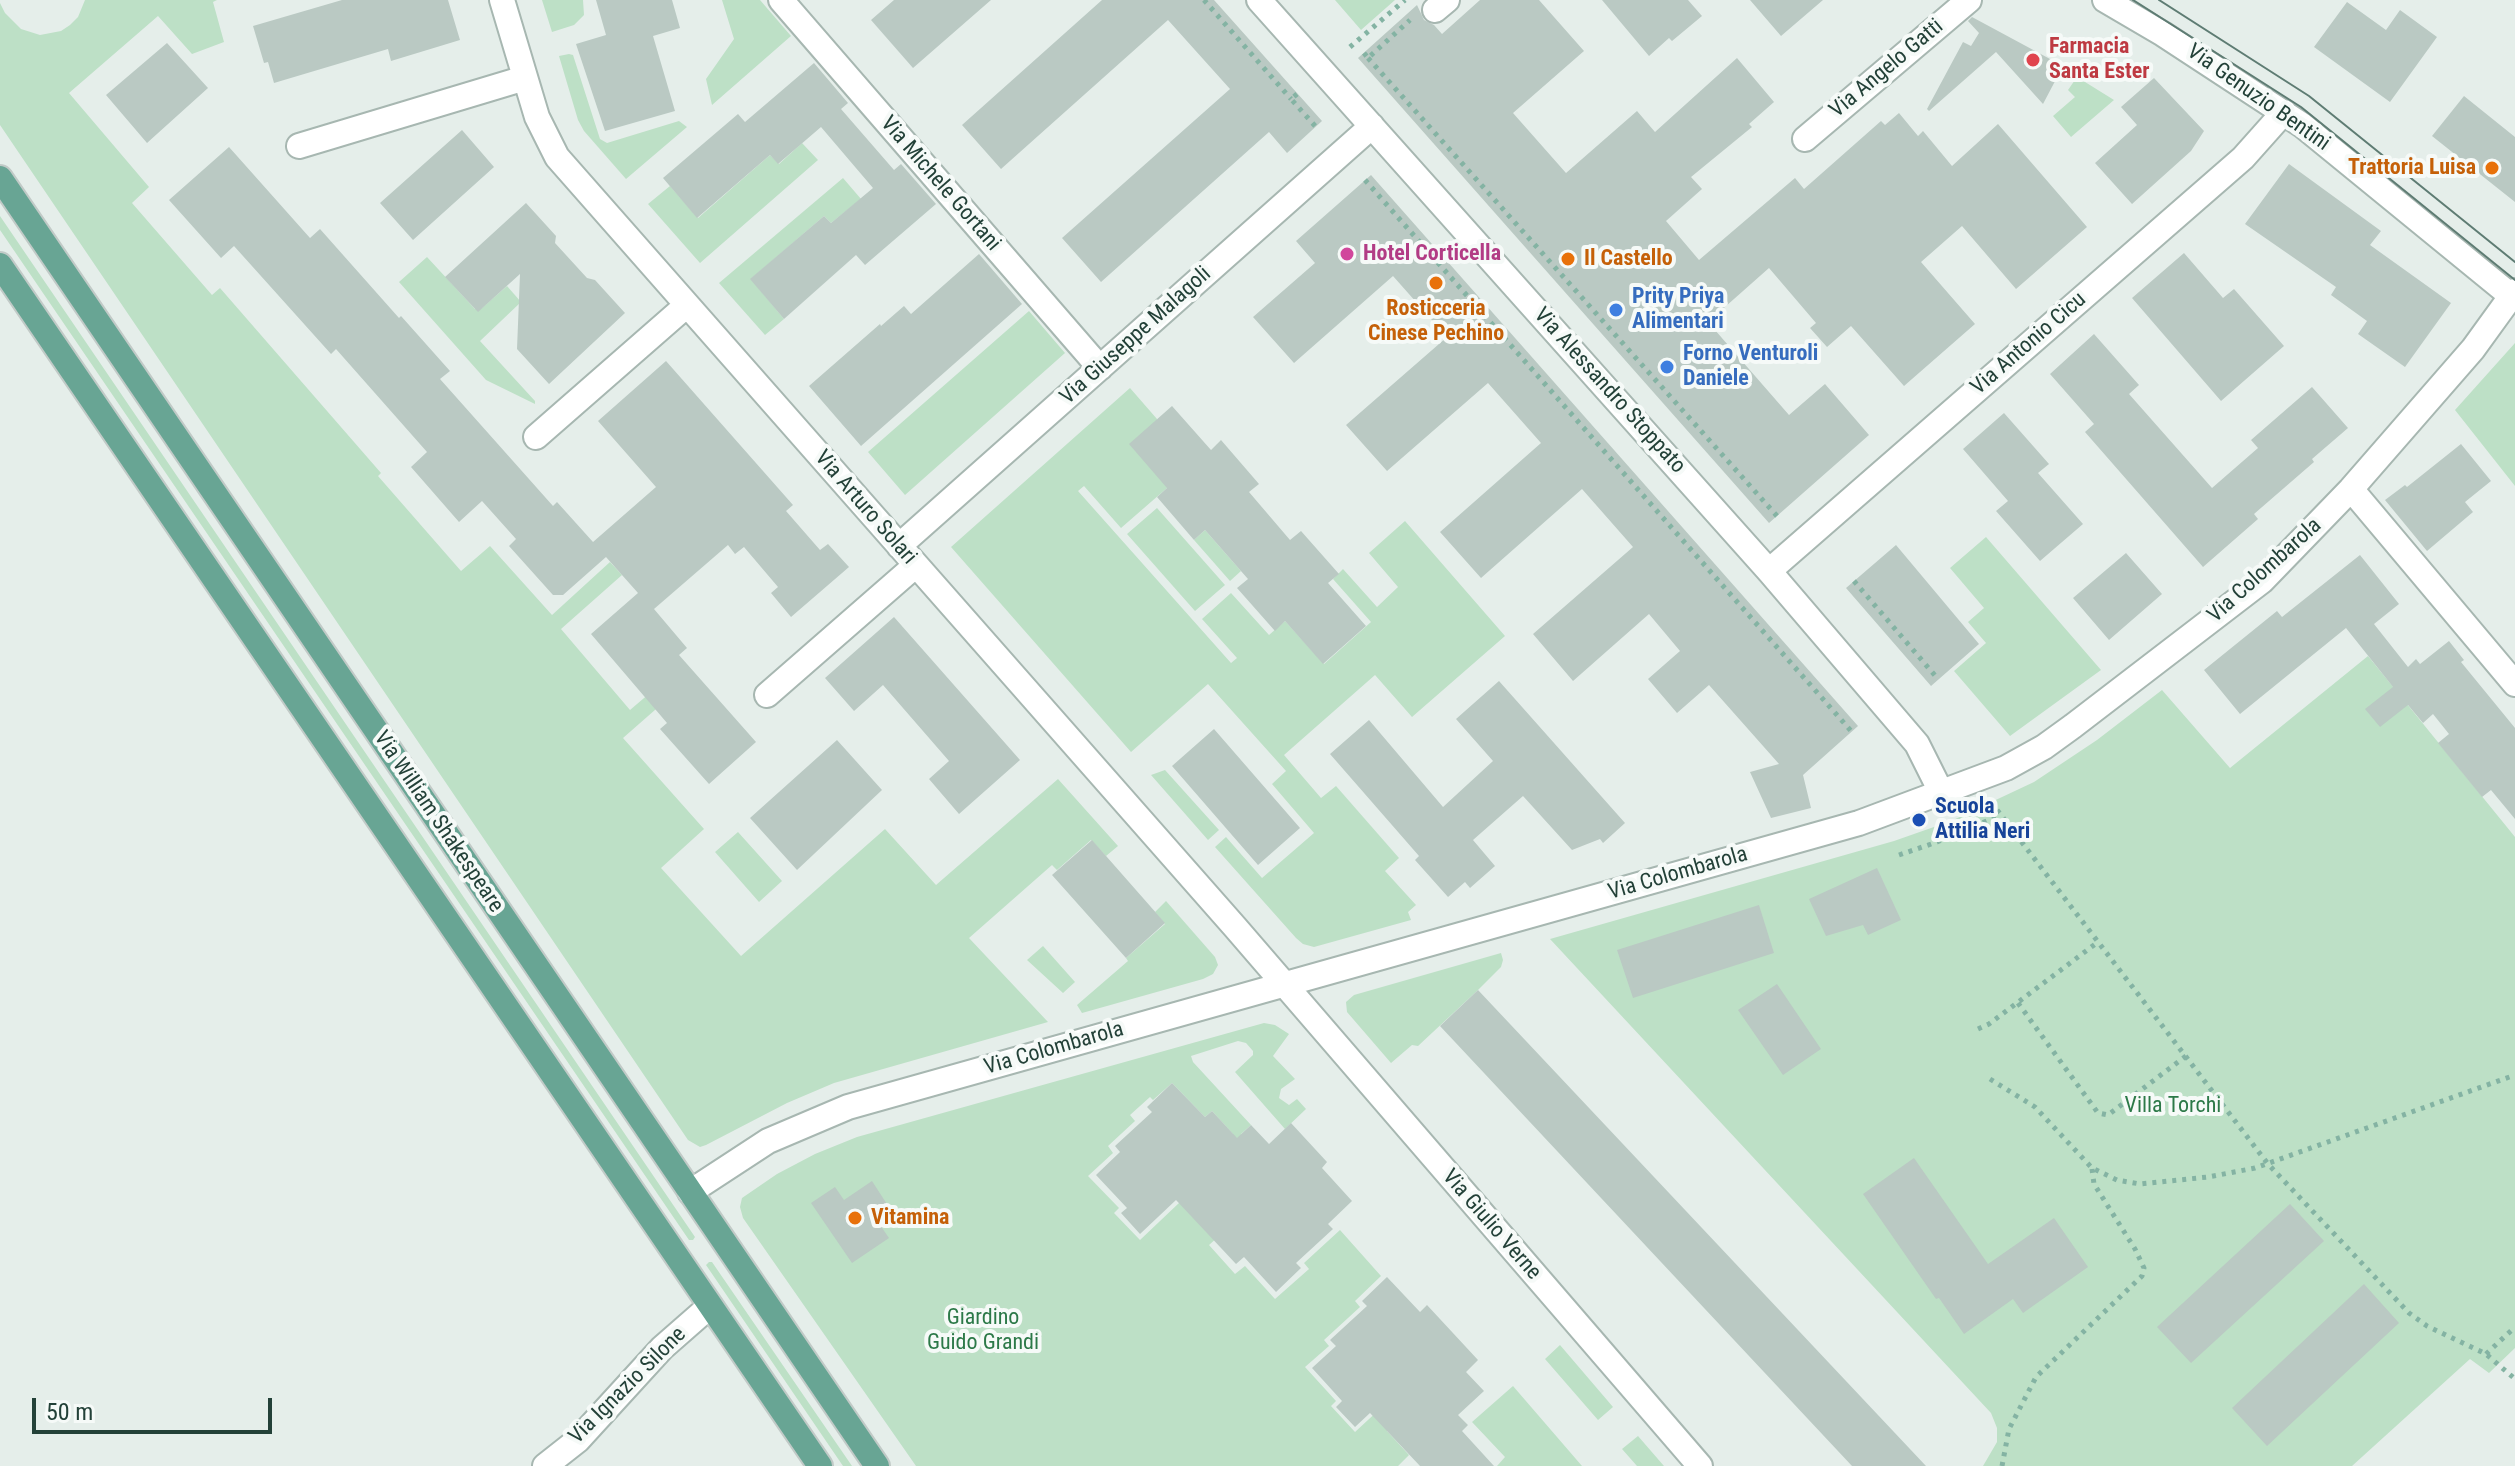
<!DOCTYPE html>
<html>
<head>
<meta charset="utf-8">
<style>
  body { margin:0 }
  #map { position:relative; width:2515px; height:1466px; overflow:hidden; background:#e5eeea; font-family:"Roboto Condensed",sans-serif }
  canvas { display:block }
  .scale { position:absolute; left:32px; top:1398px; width:240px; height:36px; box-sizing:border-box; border:4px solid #234138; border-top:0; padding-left:10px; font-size:24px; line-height:28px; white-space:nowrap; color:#234138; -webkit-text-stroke:6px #f6faf8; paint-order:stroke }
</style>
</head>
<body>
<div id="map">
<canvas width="2515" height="1466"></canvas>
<div class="scale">50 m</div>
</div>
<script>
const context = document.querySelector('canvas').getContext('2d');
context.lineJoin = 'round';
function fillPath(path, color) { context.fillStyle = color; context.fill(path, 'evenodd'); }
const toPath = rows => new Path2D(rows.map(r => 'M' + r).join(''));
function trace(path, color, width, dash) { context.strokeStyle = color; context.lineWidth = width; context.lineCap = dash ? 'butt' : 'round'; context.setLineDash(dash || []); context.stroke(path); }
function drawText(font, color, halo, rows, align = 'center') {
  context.font = font + ' "Roboto Condensed",sans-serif'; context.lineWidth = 8; context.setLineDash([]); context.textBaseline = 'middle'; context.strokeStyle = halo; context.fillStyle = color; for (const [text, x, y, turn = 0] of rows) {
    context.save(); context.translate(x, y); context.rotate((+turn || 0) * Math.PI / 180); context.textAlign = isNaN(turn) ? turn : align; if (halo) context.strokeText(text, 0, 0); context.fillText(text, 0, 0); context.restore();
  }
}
const green = toPath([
  [85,0,217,0,213,2,224,42,192,54,158,16,69,93,149,187,132,203,212,295,220,288,381,473,378,476,461,571,490,546,552,615,610,562,622,575,561,629,630,710,678,669,688,681,623,738,704,829,661,868,741,956,885,829,936,885,1058,779,1118,846,1106,856,1091,840,1057,870,1052,865,969,938,1048,1022,834,1083,787,1103,706,1145,700,1147,688,1140,0,125,0,3,5,13,21,29,40,35,61,31,70,25,78,17],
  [542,0,583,0,584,15,574,25,552,32],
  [722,0,760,0,791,36,712,105,706,79,734,39],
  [1335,0,1395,0,1361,30],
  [569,54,573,55,600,139,607,143,679,121,687,127,626,179,584,131,578,120,559,56],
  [2077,77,2114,100,2071,137,2053,116,2075,97,2068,90],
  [802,143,818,160,700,263,648,204,670,186,698,218,770,155,779,164],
  [843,178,861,199,831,223,824,216,751,279,784,319,765,335,719,283],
  [0,216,695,1237,693,1240,689,1240,0,230],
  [427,257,475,309,482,308,507,286,521,302,480,341,535,401,535,404,486,380,399,282],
  [1029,311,1065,353,905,495,868,452],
  [2515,343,2515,486,2455,410],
  [1130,388,1157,419,1167,488,1121,528,1084,486,1078,491,1231,663,1237,658,1202,619,1231,593,1269,635,1285,621,1324,664,1371,622,1333,579,1343,569,1377,607,1398,587,1369,553,1405,521,1505,636,1412,717,1375,675,1284,755,1321,798,1336,786,1399,858,1385,871,1416,905,1408,912,1411,920,1314,947,1303,944,1296,938,1215,847,1226,837,1262,878,1314,833,1272,784,1286,771,1208,684,1131,752,951,547],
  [1157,508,1225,585,1195,611,1127,534],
  [1205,530,1241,571,1230,581,1194,540],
  [1986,537,2101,670,2010,736,1954,671,1986,643,1968,622,1984,608,1950,568],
  [2368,656,2515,837,2515,1348,2489,1373,2470,1359,2352,1466,1983,1466,1997,1442,1997,1428,1991,1413,1550,939,1894,841,1951,821,2034,782,2097,740,2162,690,2230,768],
  [1165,770,1219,830,1208,840,1151,775],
  [738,832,782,881,759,902,715,852],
  [1166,901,1215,957,1218,965,1213,974,1203,979,1082,1013,1077,1005,1128,961,1126,958,1165,924,1155,912],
  [1043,946,1075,982,1063,993,1027,960],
  [1501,953,1503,960,1501,967,1478,990,1418,1046,1412,1045,1391,1063,1347,1012,1346,1002,1354,995],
  [1264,1023,1275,1025,1289,1034,1273,1056,1295,1079,1281,1089,1279,1098,1289,1105,1297,1099,1306,1109,1285,1129,1235,1072,1253,1055,1253,1051,1246,1043,1238,1041,1191,1056,1193,1062,1251,1125,1241,1134,1259,1153,1180,1184,1233,1134,1212,1111,1205,1117,1172,1083,1153,1100,1150,1097,1130,1115,1135,1121,1108,1146,1113,1153,1088,1176,1119,1208,1114,1213,1140,1240,1179,1203,1266,1194,1209,1245,1235,1274,1245,1266,1275,1299,1309,1269,1304,1263,1340,1230,1381,1276,1355,1301,1360,1307,1324,1340,1329,1346,1305,1367,1336,1401,1331,1406,1355,1432,1395,1395,1409,1410,1387,1431,1409,1455,1398,1466,916,1466,743,1218,740,1207,742,1198,777,1174,815,1154,857,1137],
  [709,1262,712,1262,852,1466,843,1466,706,1265],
  [1560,1345,1613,1407,1598,1420,1545,1359],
  [1513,1386,1582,1466,1497,1466,1505,1457,1472,1422],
  [1638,1436,1664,1466,1637,1466,1622,1449]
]);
const building = toPath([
  [342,0,448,0,460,40,391,61,388,49,274,83,268,62,264,63,253,26],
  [596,0,672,0,680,28,653,36,675,111,605,131,576,44,606,35],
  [894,0,991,0,913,68,871,20],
  [1102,0,1214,0,1322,121,1287,153,1269,132,1101,282,1062,238,1230,89,1168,20,1001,169,962,125],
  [1480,0,1539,0,1584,51,1513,113,1566,173,1637,111,1655,132,1737,58,1774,102,1749,124,1752,127,1691,177,1702,189,1666,221,1699,260,1795,178,1804,189,1881,121,1885,125,1899,113,1918,136,1923,131,1952,166,1998,124,2087,227,2016,289,1962,226,1921,262,1975,324,1904,386,1851,326,1827,347,1810,328,1816,323,1769,268,1708,322,1789,415,1825,384,1869,435,1769,523,1358,58,1417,5,1424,20,1434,25,1442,34],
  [1602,0,1688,0,1702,16,1672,41,1669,38,1649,56],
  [1750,0,1823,0,1781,36],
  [2347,2,2386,30,2400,10,2437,37,2390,102,2314,47],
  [1972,17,2063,66,2043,104,1996,52,1929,111,1927,109,1963,42,1971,46,1979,33,1968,21],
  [167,43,208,88,147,143,106,95],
  [814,63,848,103,841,109,894,170,901,164,936,204,865,265,856,255,784,319,750,279,824,216,831,223,873,188,821,127,778,164,770,155,697,218,663,178,738,114,745,122],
  [2154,78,2204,131,2191,151,2132,204,2095,163,2137,125,2121,107],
  [2464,96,2515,137,2515,202,2432,136],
  [462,130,494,167,413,240,380,203],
  [229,147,310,238,320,229,399,318,401,316,450,371,440,379,553,506,557,502,593,542,656,487,598,421,666,361,793,505,786,511,820,550,828,544,849,567,791,617,771,593,778,587,744,547,735,554,728,545,654,609,687,648,679,655,756,742,709,784,660,729,667,723,591,634,638,593,606,557,563,595,553,595,509,546,516,539,482,501,459,522,411,467,427,452,336,349,331,354,234,246,221,258,169,200],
  [2289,164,2381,231,2370,245,2451,303,2405,367,2358,334,2367,321,2331,295,2336,287,2245,224],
  [1371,175,1858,726,1803,775,1811,808,1771,818,1750,772,1779,764,1709,685,1677,713,1648,679,1680,651,1649,614,1573,681,1533,634,1633,547,1582,489,1481,578,1440,532,1541,443,1488,383,1387,471,1346,425,1447,337,1393,276,1294,363,1253,317,1315,263,1296,241],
  [526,203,556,236,555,243,587,278,595,280,625,313,549,384,517,349,520,274,478,312,445,277],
  [2184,253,2223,298,2234,289,2284,346,2221,401,2132,298],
  [979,254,1022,304,861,446,809,386,880,324,881,326,904,306,911,314],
  [2094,334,2139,385,2129,394,2212,488,2258,448,2251,440,2312,387,2348,428,2312,459,2314,462,2254,514,2258,519,2203,567,2085,432,2094,424,2050,374],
  [1172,406,1211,450,1221,440,1259,484,1249,492,1290,540,1301,531,1339,574,1328,583,1366,626,1323,664,1285,621,1275,631,1237,588,1248,579,1205,530,1194,540,1157,497,1167,488,1129,444],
  [2004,413,2049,464,2038,473,2083,524,2040,561,1996,511,2008,501,1963,449],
  [2461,444,2491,481,2465,502,2473,512,2427,551,2385,500,2405,485,2407,487],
  [1896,545,1979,644,1931,686,1846,588],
  [2126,553,2162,594,2109,640,2073,598],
  [2360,555,2399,604,2374,624,2408,667,2416,659,2420,664,2449,641,2464,660,2461,662,2515,728,2515,819,2491,790,2482,797,2438,743,2449,734,2433,714,2423,723,2408,705,2380,727,2365,709,2393,687,2346,628,2240,714,2204,670,2277,611,2282,617],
  [894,617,1020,760,959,814,929,779,949,761,883,685,854,711,825,678],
  [1499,681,1625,823,1603,843,1600,839,1572,850,1523,796,1473,840,1495,866,1470,888,1465,882,1448,897,1415,860,1419,856,1330,754,1369,720,1443,807,1493,761,1456,719],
  [1214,729,1300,828,1258,865,1172,766],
  [837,740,882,790,797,870,750,818],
  [1092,840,1165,923,1126,958,1052,875],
  [1877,868,1901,920,1868,935,1863,925,1826,936,1809,899],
  [1759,905,1774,953,1633,998,1617,950],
  [1777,984,1821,1049,1783,1075,1738,1010],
  [1478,990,1926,1466,1852,1466,1440,1026],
  [1172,1083,1205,1117,1212,1111,1237,1138,1251,1125,1269,1144,1291,1123,1327,1162,1322,1168,1352,1201,1328,1224,1333,1229,1296,1263,1301,1268,1276,1292,1244,1257,1236,1264,1176,1200,1140,1234,1121,1213,1127,1208,1096,1175,1120,1152,1115,1146,1152,1112,1147,1107],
  [1914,1158,1988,1264,2054,1218,2088,1267,2023,1313,2013,1299,1964,1334,1939,1298,1936,1299,1863,1194],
  [872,1181,894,1215,880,1225,889,1238,852,1263,811,1203,835,1187,844,1200],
  [2290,1204,2324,1241,2191,1363,2157,1327],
  [1387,1277,1420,1312,1427,1305,1478,1360,1466,1372,1484,1391,1458,1415,1468,1425,1462,1431,1494,1466,1420,1466,1370,1413,1355,1427,1336,1407,1342,1401,1312,1368,1336,1346,1330,1340,1367,1306,1362,1301],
  [2364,1284,2399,1323,2267,1446,2232,1408]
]);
const path = toPath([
  [1204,0,1291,99],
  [1350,47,1405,0],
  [1364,53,1368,58,1410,20],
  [1368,58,1777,516],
  [1297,94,1291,99,1316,127],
  [1365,180,1851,731],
  [1854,581,1938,679],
  [1991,802,2268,1164,2409,1313,2427,1326,2486,1354,2515,1379],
  [1899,855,1937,842,2001,815],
  [2018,1003,2098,1113,2108,1115,2186,1056],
  [1978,1029,1989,1024,2098,942],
  [1990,1079,2035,1107,2092,1168,2117,1180,2140,1184,2208,1177,2255,1168,2515,1075],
  [2486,1354,2515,1327],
  [2002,1466,2009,1429,2036,1377,2142,1276,2144,1268,2135,1249,2094,1184,2092,1169]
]);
const minor = toPath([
  [502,0,537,117,557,157,1235,927,1700,1466],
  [781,0,1100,368],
  [1259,0,1769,571,1917,744,1942,794],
  [2105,0,2163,34,2302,125,2515,299],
  [1435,10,1447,0],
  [1805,139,1969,0],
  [299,146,525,78],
  [536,437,687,305],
  [2351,489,2515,684],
  [899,546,1372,126],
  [1769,571,2243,158,2284,112],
  [767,695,916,565],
  [690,1192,768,1141,848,1107,1859,823,2006,768,2044,747,2073,726,2262,581,2351,489,2473,349,2515,291],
  [545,1466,578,1440,662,1348,710,1306]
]);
const major = toPath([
  [0,178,877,1466],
  [0,265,820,1466]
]);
const tram = toPath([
  [2133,0,2301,107,2515,280],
  [2159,0,2309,96,2515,262]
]);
const markers = [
  [2033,60,8,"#e0444e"],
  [2492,168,8,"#e8710a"],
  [1347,254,8,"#d1479c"],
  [1568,259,8,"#e8710a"],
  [1436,283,8,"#e8710a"],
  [1616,310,8,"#3f7fe0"],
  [1667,367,8,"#3f7fe0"],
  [1919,820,8,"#1a4fb4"],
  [855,1218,8,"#e8710a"]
];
const healthNames = [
  ["Farmacia",2049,47],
  ["Santa Ester",2049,72]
];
const streetNames = [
  ["Via Angelo Gatti",1887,69,-40],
  ["Via Genuzio Bentini",2258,98,35],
  ["Via Michele Gortani",940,184,49],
  ["Via Giuseppe Malagoli",1136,336,-42],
  ["Via Antonio Cicu",2029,344,-41],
  ["Via Alessandro Stoppato",1609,391,48],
  ["Via Arturo Solari",865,508,49],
  ["Via Colombarola",2265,571,-42],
  ["Via William Shakespeare",438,822,56],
  ["Via Colombarola",1678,874,-16],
  ["Via Colombarola",1054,1049,-16],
  ["Via Giulio Verne",1491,1225,49],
  ["Via Ignazio Silone",628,1386,-45]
];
const foodNames = [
  ["Trattoria Luisa",2476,168,"right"],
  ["Il Castello",1584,259],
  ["Rosticceria",1436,309,"center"],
  ["Cinese Pechino",1436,334,"center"],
  ["Vitamina",871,1218]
];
const hotelNames = [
  ["Hotel Corticella",1363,254]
];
const shopNames = [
  ["Prity Priya",1632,297],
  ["Alimentari",1632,322],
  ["Forno Venturoli",1683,354],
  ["Daniele",1683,379]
];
const transitNames = [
  ["Scuola",1935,807],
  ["Attilia Neri",1935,832]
];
const parkNames = [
  ["Villa Torchi",2173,1106],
  ["Giardino",983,1318],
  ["Guido Grandi",983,1343]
];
fillPath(green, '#bde0c6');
fillPath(building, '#bac9c3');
trace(minor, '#a7b7b1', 28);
trace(major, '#c1cac7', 28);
trace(path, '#84b3a3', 5, [4, 6]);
trace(minor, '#fff', 24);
trace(major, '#68a594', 24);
trace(tram, '#5e7c73', 2);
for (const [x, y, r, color] of markers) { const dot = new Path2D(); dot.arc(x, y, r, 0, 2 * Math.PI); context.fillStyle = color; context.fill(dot); trace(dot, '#f6faf8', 3); }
drawText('bold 22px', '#be3a42', '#f6faf8', healthNames, 'left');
drawText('22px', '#234138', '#f6faf8', streetNames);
drawText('bold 22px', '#c56008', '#f6faf8', foodNames, 'left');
drawText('bold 22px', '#b23c85', '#f6faf8', hotelNames, 'left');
drawText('bold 22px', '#366cbe', '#f6faf8', shopNames, 'left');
drawText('bold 22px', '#164399', '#f6faf8', transitNames, 'left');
drawText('22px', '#2c7948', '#f6faf8', parkNames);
</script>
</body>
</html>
